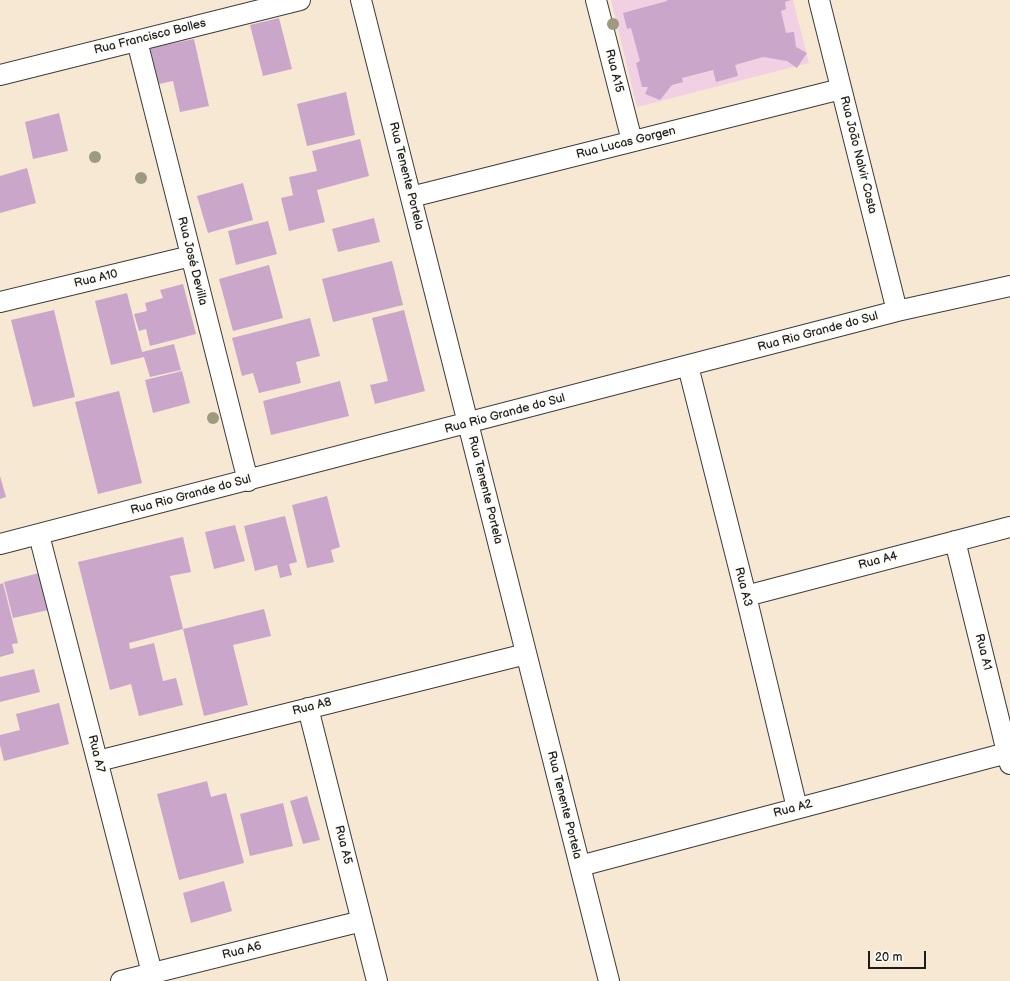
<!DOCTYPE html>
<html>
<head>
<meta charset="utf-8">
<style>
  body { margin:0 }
  #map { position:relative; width:1010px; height:981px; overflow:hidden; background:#f7e8d4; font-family:"Balsamiq Sans",sans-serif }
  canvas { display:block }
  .scale { position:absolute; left:868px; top:951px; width:58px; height:18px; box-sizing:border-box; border:2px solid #1c1c1c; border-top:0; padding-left:5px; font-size:12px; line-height:14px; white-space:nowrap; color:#1c1c1c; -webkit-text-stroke:3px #fdfcf7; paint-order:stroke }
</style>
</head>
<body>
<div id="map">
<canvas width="1010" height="981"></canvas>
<div class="scale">20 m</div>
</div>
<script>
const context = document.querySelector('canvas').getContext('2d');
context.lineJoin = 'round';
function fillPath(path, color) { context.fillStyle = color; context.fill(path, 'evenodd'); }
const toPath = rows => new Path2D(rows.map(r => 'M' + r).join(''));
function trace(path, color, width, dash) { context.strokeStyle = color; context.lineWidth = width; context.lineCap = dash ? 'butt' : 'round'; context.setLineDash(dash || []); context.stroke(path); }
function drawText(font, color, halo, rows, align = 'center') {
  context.font = font + ' "Balsamiq Sans",sans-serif'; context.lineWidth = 4; context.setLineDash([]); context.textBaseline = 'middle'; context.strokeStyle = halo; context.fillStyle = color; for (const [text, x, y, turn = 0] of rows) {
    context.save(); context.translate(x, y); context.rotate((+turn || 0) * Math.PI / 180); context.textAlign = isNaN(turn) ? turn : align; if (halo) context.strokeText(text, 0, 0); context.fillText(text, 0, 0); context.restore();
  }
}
const built = toPath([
  [611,0,793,0,809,63,637,107]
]);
const building = toPath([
  [667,0,791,0,785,2,786,9,781,11,786,33,794,32,796,47,807,53,797,68,787,61,763,57,735,65,738,76,716,82,713,70,682,78,683,82,672,85,660,100,645,94,648,87,642,87,636,63,640,61,631,28,627,29,623,13,667,1],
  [279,18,292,69,263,76,250,25],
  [194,39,209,106,180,112,173,81,159,84,150,48],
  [346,92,355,135,307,146,297,104],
  [59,113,68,151,33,159,25,122],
  [360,139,369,176,317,190,325,222,289,231,281,198,298,194,293,195,289,177,317,171,312,151],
  [27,168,36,203,0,213,0,176],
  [243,183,253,220,208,233,197,196],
  [374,218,380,242,338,252,332,229],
  [268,221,277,254,236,265,228,231],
  [392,261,403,305,333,322,322,279],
  [269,265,283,318,233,331,219,279],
  [183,284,196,334,150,346,146,329,139,331,134,314,147,311,145,303,163,298,160,290],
  [127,293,142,352,174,344,181,370,150,377,144,357,111,365,95,301],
  [54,310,75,397,33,407,11,320],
  [404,310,425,391,375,404,370,385,388,381,372,318],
  [310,318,320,356,296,362,301,383,259,393,253,373,242,376,232,338],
  [182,371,190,403,153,413,145,380],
  [340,381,349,416,271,435,263,401],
  [119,391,142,483,98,494,75,402],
  [0,476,6,497,0,499],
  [327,496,340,547,331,550,334,562,307,568,292,505],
  [285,516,297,562,289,564,292,575,280,578,277,565,255,571,244,526],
  [235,525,245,561,214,569,205,532],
  [183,537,191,572,170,576,183,629,264,609,271,636,233,645,248,705,204,716,183,629,129,643,130,649,154,643,163,681,176,678,183,705,139,716,131,684,110,690,78,562],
  [39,573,48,610,13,618,4,582],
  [3,583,18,643,12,644,14,653,0,657,0,584],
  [34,669,40,692,0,702,0,677],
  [59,703,69,744,4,761,0,745,0,735,20,730,16,714],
  [207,781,211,797,226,793,244,863,179,880,157,794],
  [307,796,320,840,303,844,290,801],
  [283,803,293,846,250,856,240,814],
  [224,881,232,911,191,923,183,893]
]);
const minor = toPath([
  [361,0,609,981],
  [596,0,632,141],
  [819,0,897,311],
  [137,41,248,481],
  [0,75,300,0],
  [411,197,841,89],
  [0,302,191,256],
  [688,366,746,596,797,808],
  [39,535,152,973],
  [955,541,1010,764],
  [0,544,897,311,1010,286],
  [746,596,1010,527],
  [308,708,377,981],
  [98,761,526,654],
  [580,866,1007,753],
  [121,981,362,921]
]);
const trees = [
  [613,24],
  [95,157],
  [141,178],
  [213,418]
];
const streetNames = [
  ["Rua Francisco Bolles",150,37,-14],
  ["Rua A15",614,71,76],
  ["Rua Lucas Gorgen",626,143,-14],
  ["Rua João Nalvir Costa",858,155,76],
  ["Rua Tenente Portela",406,176,76],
  ["Rua José Devilla",192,261,76],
  ["Rua A10",96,279,-13],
  ["Rua Rio Grande do Sul",818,332,-15],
  ["Rua Rio Grande do Sul",505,414,-15],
  ["Rua Tenente Portela",485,490,76],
  ["Rua Rio Grande do Sul",191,495,-15],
  ["Rua A4",878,561,-15],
  ["Rua A3",743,587,76],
  ["Rua A1",983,652,76],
  ["Rua A8",312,707,-14],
  ["Rua A7",96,754,76],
  ["Rua Tenente Portela",564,805,76],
  ["Rua A2",793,809,-15],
  ["Rua A5",343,845,76],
  ["Rua A6",242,951,-14]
];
fillPath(built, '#f1d0e3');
fillPath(building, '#caa6cb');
trace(minor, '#3d3b38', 22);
trace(minor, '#fff', 20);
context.fillStyle = '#9e9a7f';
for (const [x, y] of trees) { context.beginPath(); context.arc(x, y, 6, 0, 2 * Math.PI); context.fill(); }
drawText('12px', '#1c1c1c', '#fdfcf7', streetNames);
</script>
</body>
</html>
